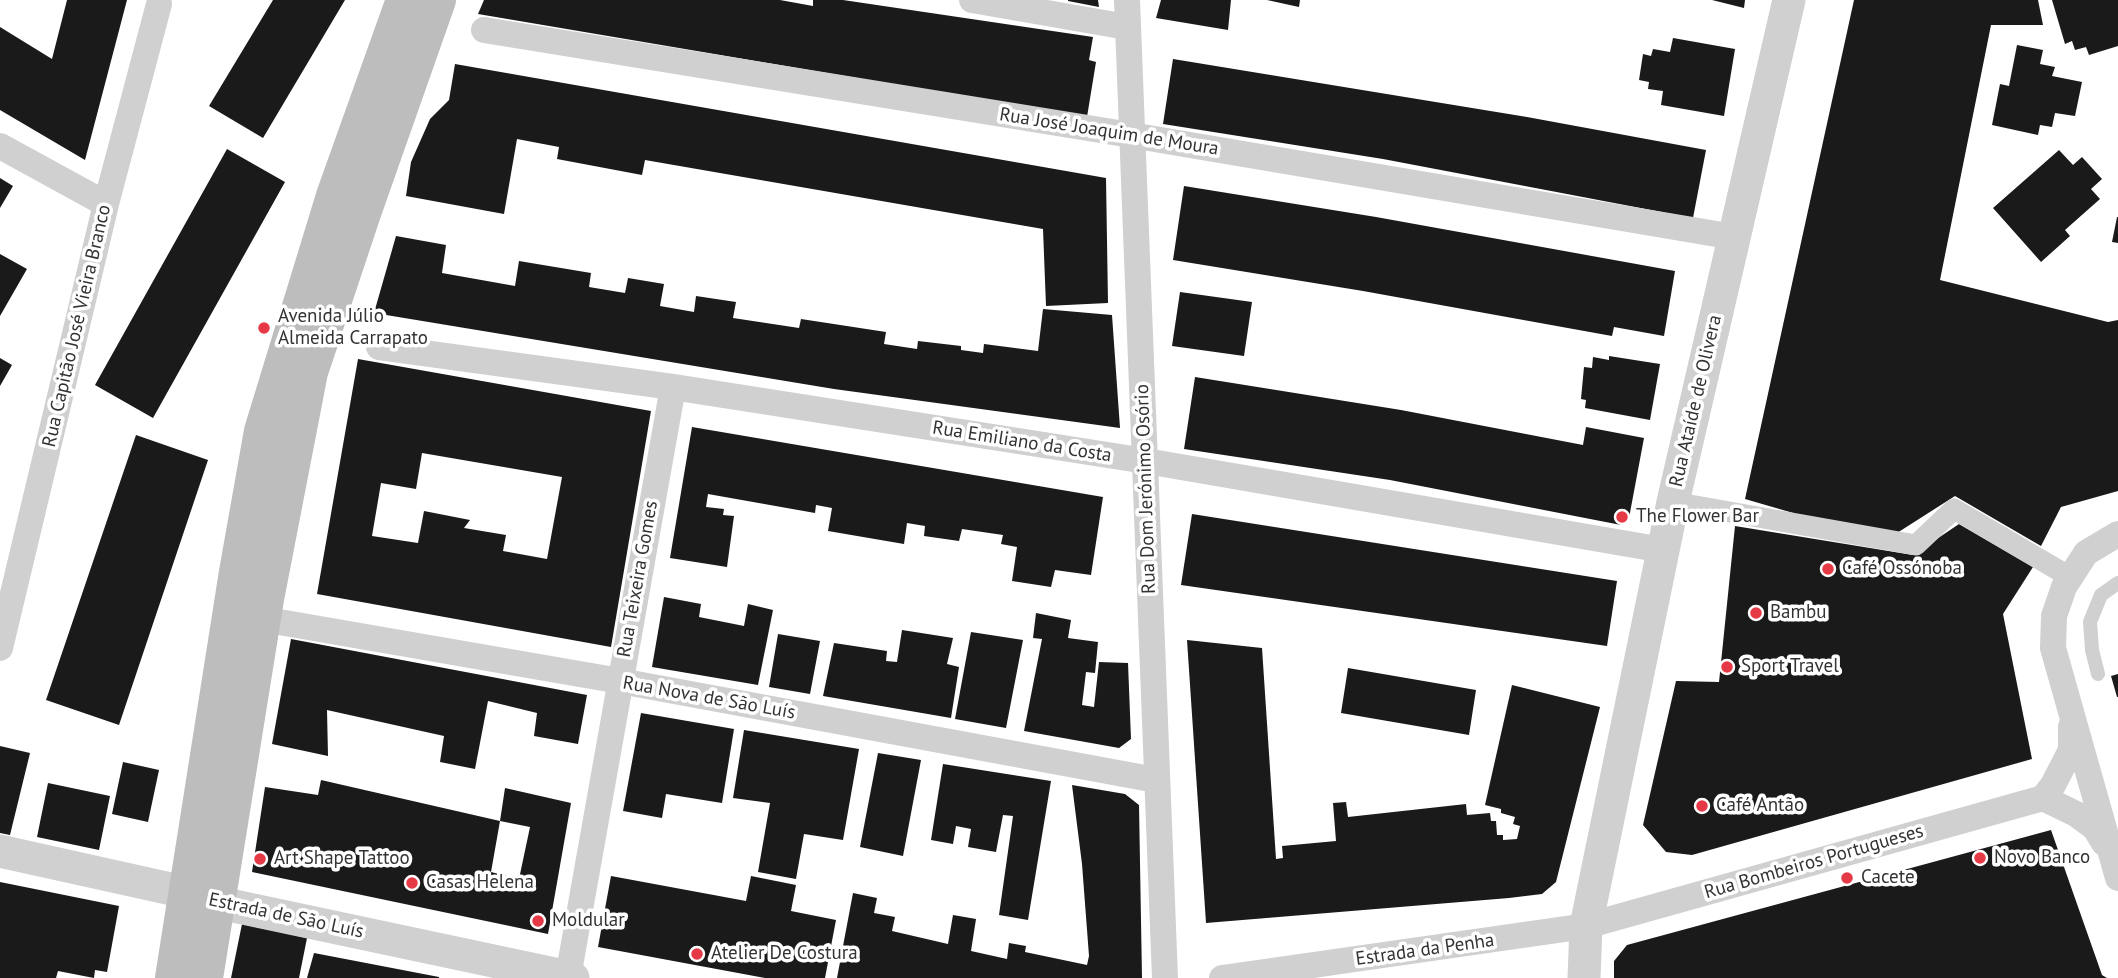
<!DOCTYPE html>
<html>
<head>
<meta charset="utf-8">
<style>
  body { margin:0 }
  canvas { display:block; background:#fff }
</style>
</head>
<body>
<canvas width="2118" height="978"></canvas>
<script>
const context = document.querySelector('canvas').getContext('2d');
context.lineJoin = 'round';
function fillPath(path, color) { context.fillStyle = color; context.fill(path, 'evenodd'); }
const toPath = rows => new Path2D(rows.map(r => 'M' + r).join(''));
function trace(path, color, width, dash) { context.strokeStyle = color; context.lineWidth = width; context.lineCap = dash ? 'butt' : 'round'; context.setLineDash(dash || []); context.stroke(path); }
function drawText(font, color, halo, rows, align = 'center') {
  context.font = font + ' "PT Sans",sans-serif'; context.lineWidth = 7; context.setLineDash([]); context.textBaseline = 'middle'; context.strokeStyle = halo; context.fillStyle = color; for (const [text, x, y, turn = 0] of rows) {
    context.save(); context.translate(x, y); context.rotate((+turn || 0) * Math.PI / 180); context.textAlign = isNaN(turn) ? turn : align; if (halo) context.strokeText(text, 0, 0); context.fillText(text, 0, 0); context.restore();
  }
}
const building = toPath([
  [67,0,127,0,85,160,0,110,0,27,52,59],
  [273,0,345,0,263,138,209,106],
  [484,0,780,0,813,6,813,0,843,0,1093,37,1089,60,1096,62,1087,117,478,14],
  [1068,0,1098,0,1099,7,1068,1],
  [1161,0,1231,0,1228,30,1156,18],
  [1267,0,1300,0,1299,7],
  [1712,0,1745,0,1744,8],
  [1854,0,2038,0,2043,25,1991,25,1940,280,2108,322,2118,320,2118,491,2061,507,2041,546,1955,496,1886,540,1745,499],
  [2052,0,2118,0,2118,46,2089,55,2086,47,2075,50,2072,41,2065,44],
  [1673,38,1735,49,1724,116,1661,105,1663,91,1648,89,1649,82,1639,80,1643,54,1651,56,1653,49,1670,52],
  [2017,45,2043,50,2040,64,2055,67,2052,76,2082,82,2075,116,2055,113,2052,127,2040,125,2038,135,1992,125,2000,84,2009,86],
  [1173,59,1527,117,1706,150,1693,218,1383,159,1163,124],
  [455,64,1106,178,1108,303,1046,306,1043,229,645,160,642,175,557,159,559,147,517,139,504,214,406,196,411,162,430,119,449,100],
  [227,149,285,182,153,418,95,385],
  [2059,150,2073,165,2082,157,2102,179,2091,189,2100,199,2065,230,2070,236,2041,262,1993,208],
  [0,178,13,186,0,208],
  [1184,186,1376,217,1675,271,1664,336,1614,327,1612,336,1363,291,1173,260],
  [2117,217,2118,217,2118,243,2112,242],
  [396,236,446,245,442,273,515,286,519,261,591,273,589,287,625,293,628,278,664,284,660,306,694,312,696,296,736,302,733,318,799,328,801,319,886,332,884,344,917,349,918,341,961,346,961,350,983,353,984,344,1038,351,1043,309,1112,315,1120,428,834,389,374,313],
  [0,254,27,269,0,316],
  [1180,292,1252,302,1244,356,1172,346],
  [1609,356,1660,364,1650,420,1585,408,1586,400,1581,399,1584,367,1592,368,1593,357,1609,360],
  [0,358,12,365,0,386],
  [358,359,651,411,611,647,317,594],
  [422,453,562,477,547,559,503,551,506,535,464,528,470,520,424,511,418,543,372,536,381,483,416,489],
  [1195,377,1401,410,1583,445,1586,427,1644,438,1629,518,1621,525,1390,480,1184,449],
  [692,427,1103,497,1091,575,1055,570,1051,587,1012,581,1017,547,1001,544,1003,535,962,529,959,541,924,536,925,526,907,523,904,544,828,531,832,508,816,505,815,513,708,494,706,507,724,509,723,515,734,516,727,567,670,558],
  [136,435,208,460,119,725,46,700],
  [1192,514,1617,581,1607,646,1181,585],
  [1959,524,2033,567,2003,614,2032,759,1692,855,1666,852,1643,825,1676,681,1719,682,1735,526,1913,555],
  [664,597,701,604,699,617,744,626,748,604,773,610,758,685,652,667],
  [1036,613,1071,620,1068,638,1098,642,1095,673,1086,672,1082,705,1094,707,1099,662,1128,663,1131,739,1119,748,1024,731,1042,639,1033,638],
  [902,630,953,638,947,664,959,667,951,718,823,696,834,643,887,651,886,661,897,662],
  [971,632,1023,640,1006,728,955,719],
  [778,634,820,641,810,694,769,687],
  [291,639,587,695,578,744,534,736,537,713,488,701,475,769,440,762,444,736,327,710,328,756,272,744],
  [1187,640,1262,648,1276,859,1283,858,1282,846,1336,841,1333,803,1346,802,1348,817,1466,804,1467,815,1490,813,1491,821,1496,821,1497,835,1503,835,1503,840,1517,839,1520,826,1513,824,1515,817,1501,813,1501,809,1485,805,1512,685,1600,707,1556,882,1542,894,1509,898,1206,923],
  [1348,668,1476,690,1469,735,1341,713],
  [2118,674,2118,697,2117,697,2111,676],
  [641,713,734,729,722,803,666,794,662,818,623,811],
  [744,730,859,749,843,840,804,834,796,879,758,872,770,803,733,798],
  [0,746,30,753,10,835,0,833],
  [878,753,921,760,903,856,860,847],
  [123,762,159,770,148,822,112,814],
  [943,764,1051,781,1028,920,999,915,1013,816,1003,815,996,852,968,847,971,829,956,826,953,844,931,840],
  [321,780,500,821,491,872,519,879,530,827,500,821,505,788,571,803,548,934,252,872,265,787,318,795],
  [48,783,110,796,99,850,37,837],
  [1072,785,1125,794,1139,805,1142,978,837,978,853,893,877,898,874,913,895,917,892,931,948,944,953,915,976,919,971,951,1007,959,1009,943,1026,946,1025,952,1087,965,1089,956,1082,864],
  [2051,830,2102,975,2107,978,1614,978,1614,961,1627,945],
  [611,876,746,901,751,876,796,885,791,911,836,920,825,978,765,978,598,947],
  [0,882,119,906,107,972,95,970,94,978,58,971,56,978,0,978],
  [242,924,307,938,299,978,231,978],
  [314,953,439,977,439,978,307,978]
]);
const service = toPath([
  [2098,674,2092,650,2090,622,2101,595,2118,583]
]);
const pedestrian = toPath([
  [1673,502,1916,545,1954,509,2070,577]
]);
const minor = toPath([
  [972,0,1127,27],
  [1127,0,1165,978],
  [484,30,1131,135,1734,237],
  [0,146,106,204],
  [379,347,673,387,1146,461,1663,550],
  [2118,534,2086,553,2064,587,2054,616,2053,648,2118,878],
  [262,619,620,681,1156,780],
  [0,648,106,204,159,4],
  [2043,798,2053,785,2071,750,2071,727],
  [2043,798,2076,814,2095,828,2104,843],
  [568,977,673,387],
  [1222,978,1586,926,2043,798]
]);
const tertiary = toPath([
  [0,851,171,889,215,902,573,978],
  [1584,978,1586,926,1673,502,1789,0]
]);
const secondary = toPath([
  [174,978,238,572,263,431,335,196,405,0],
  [204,978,265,599,309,372,362,213,437,0]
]);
const markers = [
  [264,328,7,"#e63946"],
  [1622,517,7,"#e63946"],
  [1828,569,7,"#e63946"],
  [1756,613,7,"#e63946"],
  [1727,667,7,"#e63946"],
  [1702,806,7,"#e63946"],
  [1980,858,7,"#e63946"],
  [260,859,7,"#e63946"],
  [1847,878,7,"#e63946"],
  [412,883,7,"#e63946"],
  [538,921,7,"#e63946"],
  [697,954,7,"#e63946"]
];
const streetNames = [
  ["Rua José Joaquim de Moura",1109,132,9],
  ["Rua Capitão José Vieira Branco",77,326,-77],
  ["Rua Ataíde de Olivera",1696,401,-77],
  ["Rua Emiliano da Costa",1022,442,9],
  ["Rua Dom Jerónimo Osório",1146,489,-92],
  ["Rua Teixeira Gomes",638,579,-80],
  ["Rua Nova de São Luís",709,698,10],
  ["Rua Bombeiros Portugueses",1814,862,-16],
  ["Estrada de São Luís",286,916,12],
  ["Estrada da Penha",1425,950,-8]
];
const poiNames = [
  ["Avenida Júlio",278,317],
  ["Almeida Carrapato",278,339],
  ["The Flower Bar",1636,517],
  ["Café Ossónoba",1842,569],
  ["Bambu",1770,613],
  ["Sport Travel",1741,667],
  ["Café Antão",1716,806],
  ["Novo Banco",1994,858],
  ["Art Shape Tattoo",274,859],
  ["Cacete",1861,878],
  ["Casas Helena",426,883],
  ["Moldular",552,921],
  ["Atelier De Costura",711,954]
];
fillPath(building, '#1a1a1a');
trace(service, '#d0d0d0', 14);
trace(pedestrian, '#d0d0d0', 21);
trace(minor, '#d0d0d0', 26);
trace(tertiary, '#d0d0d0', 33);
trace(secondary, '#bdbdbd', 38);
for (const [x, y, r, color] of markers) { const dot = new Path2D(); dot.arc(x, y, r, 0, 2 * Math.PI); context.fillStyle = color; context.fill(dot); trace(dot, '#fff', 2.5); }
drawText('19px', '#333', '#fff', streetNames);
drawText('19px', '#333', '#fff', poiNames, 'left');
</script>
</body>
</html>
